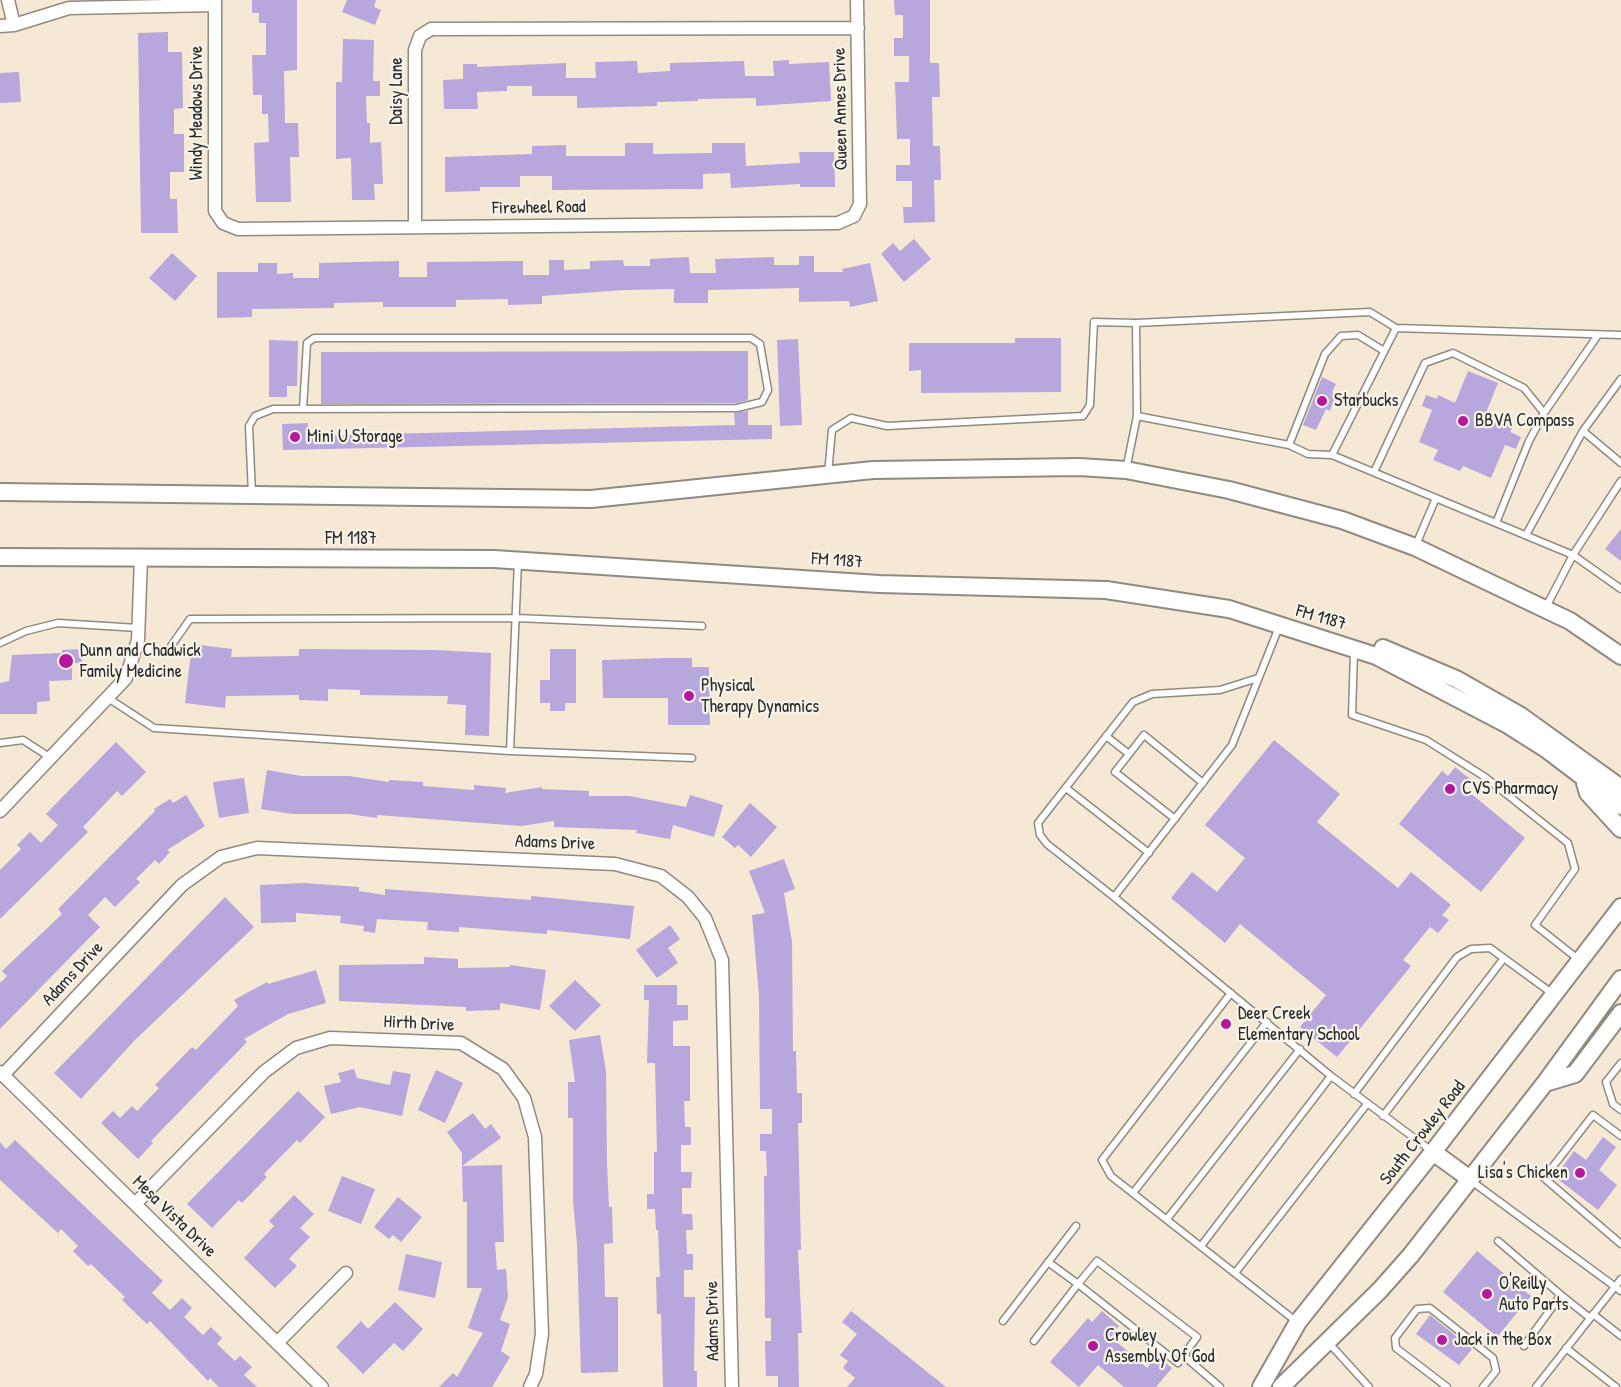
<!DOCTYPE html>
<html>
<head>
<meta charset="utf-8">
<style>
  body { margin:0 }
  canvas { display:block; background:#f5e8d4 }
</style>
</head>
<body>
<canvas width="1621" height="1387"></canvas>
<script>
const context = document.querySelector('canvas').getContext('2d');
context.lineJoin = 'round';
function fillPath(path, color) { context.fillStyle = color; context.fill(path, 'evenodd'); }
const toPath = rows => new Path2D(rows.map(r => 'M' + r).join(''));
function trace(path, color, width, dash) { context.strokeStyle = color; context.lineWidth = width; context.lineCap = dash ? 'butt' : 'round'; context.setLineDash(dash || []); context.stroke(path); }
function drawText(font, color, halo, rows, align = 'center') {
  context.font = font + ' "Patrick Hand",sans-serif'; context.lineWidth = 4.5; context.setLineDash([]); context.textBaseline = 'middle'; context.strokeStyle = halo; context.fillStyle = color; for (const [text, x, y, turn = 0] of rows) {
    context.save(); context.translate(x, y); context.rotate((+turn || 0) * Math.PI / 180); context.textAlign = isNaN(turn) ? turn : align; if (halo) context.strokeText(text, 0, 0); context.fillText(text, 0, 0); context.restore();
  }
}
const building = toPath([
  [252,0,297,0,297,70,284,71,285,123,298,123,299,157,290,157,291,202,256,202,254,143,269,142,268,114,262,114,262,95,253,95,252,55,266,55,266,23,259,23,259,13,252,13],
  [347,0,376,0,374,7,381,10,375,25,342,12],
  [894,0,930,0,930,63,939,63,940,97,932,97,933,146,940,146,941,180,934,180,935,222,904,223,903,207,912,207,912,181,896,181,896,165,910,165,910,139,897,139,895,82,909,82,909,56,894,56,894,38,903,38,903,15,895,15],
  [168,32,168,52,182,52,183,108,174,109,174,134,184,134,184,172,170,172,170,199,177,199,178,233,141,233,138,33],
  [343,39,374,40,373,81,380,81,380,96,366,96,367,123,370,123,370,143,381,142,383,184,374,184,375,200,352,200,351,158,336,159,336,82,342,82],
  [789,60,789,64,829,62,831,101,756,106,756,98,698,99,698,101,657,102,657,106,577,108,577,96,532,96,532,86,507,86,507,91,477,92,478,109,444,109,443,80,463,79,463,64,477,64,477,67,566,63,566,78,596,78,595,62,637,61,638,73,670,71,670,63,744,61,745,76,774,76,773,61],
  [19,72,21,102,0,103,0,73],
  [625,143,653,143,653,154,712,153,712,143,745,143,746,166,800,163,799,152,834,152,835,187,800,187,800,184,731,188,730,173,703,174,703,189,552,190,552,176,520,176,520,187,480,187,480,191,445,192,445,157,532,154,532,146,566,145,566,156,625,156],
  [914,239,931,259,904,282,881,254,893,243,900,251],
  [172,253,197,276,175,301,149,278],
  [799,256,814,256,814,272,843,272,842,269,870,263,878,301,850,307,849,301,799,302,799,288,708,290,708,303,674,303,674,289,624,290,542,296,542,304,508,305,508,299,456,300,456,307,383,307,383,302,334,303,334,308,252,309,252,317,217,318,217,272,258,272,258,263,277,263,277,274,293,273,293,278,319,278,319,263,399,261,399,277,427,277,427,262,523,261,523,275,549,275,549,260,564,260,564,270,590,269,590,261,623,260,624,266,650,266,650,259,689,257,690,273,716,273,715,259,774,257,774,265,799,265],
  [1015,338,1061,338,1061,392,921,393,921,370,909,371,909,343,1015,343],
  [798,339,802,425,780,426,777,340],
  [269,340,298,341,297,386,287,386,287,397,269,397],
  [748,351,748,400,736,403,321,404,321,352],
  [1468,371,1498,383,1485,415,1513,427,1510,432,1521,437,1516,449,1505,445,1491,478,1463,466,1460,471,1433,460,1438,450,1419,442,1432,410,1422,406,1426,395,1437,399,1438,395,1455,403],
  [1322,377,1336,384,1332,392,1336,394,1330,411,1326,409,1316,430,1303,425],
  [748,411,748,425,772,425,772,439,283,450,282,424,308,423,308,436,735,425,734,413],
  [1621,529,1621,561,1605,549],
  [192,644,232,649,231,657,299,656,299,649,435,650,491,653,489,736,465,735,466,705,447,704,448,696,360,695,360,690,328,689,328,701,299,700,299,695,226,696,225,708,185,703],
  [82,649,82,663,72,663,72,680,49,681,50,701,37,702,37,714,0,714,0,683,9,681,12,655,62,653,62,650],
  [550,649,576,649,576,703,565,703,565,711,550,711,550,703,540,703,540,680,550,680],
  [668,658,692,658,692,667,709,667,710,725,668,725,668,698,603,698,602,660],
  [1274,740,1340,794,1317,822,1398,888,1411,872,1451,905,1442,915,1449,920,1438,933,1430,927,1403,960,1411,966,1337,1057,1300,1027,1326,995,1240,924,1225,943,1171,898,1192,872,1217,892,1245,858,1205,825],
  [116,742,146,772,122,796,117,791,83,827,88,832,0,919,0,870,21,849,17,845,30,832,41,843,58,825,46,814],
  [1455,767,1470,779,1463,787,1525,838,1481,892,1399,824,1442,771,1448,776],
  [267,770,301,776,349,776,389,782,389,780,423,782,423,786,474,790,474,785,506,788,505,793,542,787,542,789,589,791,589,796,630,796,686,807,690,795,723,805,714,837,673,825,670,839,636,833,637,830,554,827,554,821,521,826,377,815,377,818,349,814,292,814,261,809],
  [244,778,249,813,219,818,213,782],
  [186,795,205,826,167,850,170,852,159,864,155,860,136,879,140,882,115,907,105,897,88,915,100,927,0,1029,0,983,7,976,2,971,62,914,58,909,155,811,154,809,170,799,173,803],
  [750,803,777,827,751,857,738,845,735,848,722,837],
  [784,859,795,889,784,893,792,942,793,1051,796,1051,797,1093,802,1093,802,1123,798,1123,801,1250,798,1250,802,1333,798,1333,799,1387,778,1387,778,1376,766,1376,765,1341,771,1341,771,1318,765,1318,764,1176,767,1176,766,1151,760,1151,760,1134,772,1134,772,1109,760,1109,759,996,752,915,765,913,749,871],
  [304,883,359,887,359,891,385,895,385,889,531,900,531,896,634,906,630,939,547,930,547,934,459,927,459,932,427,930,428,922,377,919,375,933,363,931,364,926,340,923,341,916,296,913,296,922,261,923,260,885],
  [225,897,254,927,134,1041,81,1099,54,1073],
  [670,925,680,939,668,948,678,963,657,978,636,950],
  [424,957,458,959,458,968,510,967,510,965,546,970,540,1010,500,1003,500,1010,466,1011,466,1007,339,1001,339,965,424,964],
  [316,970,326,1003,288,1014,244,1039,247,1042,151,1141,153,1143,138,1159,101,1123,113,1111,120,1118,132,1106,137,1111,159,1088,155,1085,192,1047,196,1050,238,1006,234,1000,267,982,268,984],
  [575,980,601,1005,575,1031,549,1006],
  [644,985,677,985,677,1005,688,1005,688,1020,673,1021,673,1046,690,1046,690,1101,684,1101,685,1127,691,1127,691,1145,681,1145,681,1172,692,1172,691,1188,682,1188,682,1214,692,1214,693,1230,686,1230,687,1254,693,1254,693,1270,684,1270,684,1297,695,1297,694,1371,697,1371,697,1387,663,1387,661,1314,657,1314,656,1277,660,1277,658,1230,656,1230,655,1209,647,1209,647,1194,654,1194,654,1152,657,1152,655,1063,647,1063,649,1000,644,1000],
  [600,1035,606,1071,607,1164,609,1207,612,1207,613,1243,604,1244,605,1297,618,1297,618,1372,581,1373,577,1244,573,1201,573,1118,568,1118,568,1082,575,1082,569,1040],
  [354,1069,357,1078,390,1085,393,1071,411,1074,402,1116,360,1107,331,1114,324,1086,341,1082,338,1073],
  [436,1070,463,1083,445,1123,418,1110],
  [298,1091,325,1117,300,1143,297,1140,264,1174,267,1177,242,1203,239,1200,212,1228,187,1204],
  [473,1113,485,1129,491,1124,501,1138,462,1166,462,1153,447,1132],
  [1603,1137,1616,1147,1599,1170,1617,1185,1598,1210,1555,1177,1574,1151,1586,1160],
  [15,1140,163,1281,152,1293,170,1310,182,1298,192,1308,184,1317,203,1335,211,1327,222,1338,217,1344,235,1361,240,1356,252,1367,244,1375,257,1387,219,1387,210,1378,208,1381,150,1321,147,1324,122,1300,125,1297,91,1264,88,1266,73,1251,78,1246,61,1229,58,1233,0,1180,0,1142,6,1149],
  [502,1165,504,1242,495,1242,497,1270,506,1269,508,1297,500,1320,510,1324,501,1351,510,1357,492,1387,439,1387,453,1373,457,1377,483,1333,468,1328,482,1288,467,1288,467,1202,463,1202,462,1166],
  [342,1176,375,1189,361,1224,328,1211],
  [294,1195,314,1214,300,1228,310,1237,289,1259,297,1266,275,1288,244,1258,274,1226,269,1221],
  [398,1197,422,1217,401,1242,393,1235,389,1239,374,1227],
  [1477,1251,1531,1296,1497,1337,1443,1292],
  [406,1254,442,1262,435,1298,398,1290],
  [395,1302,423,1329,403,1351,394,1343,363,1374,336,1347,361,1321,368,1329],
  [851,1311,946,1387,847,1387,855,1378,843,1368,848,1361,840,1355,857,1334,842,1322],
  [1102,1311,1119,1326,1111,1337,1147,1368,1157,1356,1172,1368,1156,1387,1124,1387,1098,1365,1079,1387,1050,1362,1088,1318,1092,1322],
  [1430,1315,1472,1349,1459,1365,1416,1334]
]);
const lane = toPath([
  [1136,323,1370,312,1396,328,1332,455],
  [1396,328,1621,335],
  [1621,379,1583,431,1621,463],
  [1289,445,1325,354,1341,336,1358,335,1384,351],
  [1126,470,1137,416],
  [1374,472,1425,363,1453,353,1524,388,1544,413],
  [828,474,832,430,851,418,887,426,1083,416,1090,405,1094,322,1136,323,1137,416,1289,445,1308,454,1332,455,1573,555,1545,609],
  [1621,481,1573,555,1621,589],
  [252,494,249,426,255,416,273,409,737,408,762,402,768,390,760,344,751,338,314,338,307,343,303,409],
  [1496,523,1529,441,1544,413,1598,335],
  [1526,535,1583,431],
  [1415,547,1436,498],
  [1279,627,1232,745,1114,897,1331,1076,1433,1152],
  [0,643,26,631,58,623,138,628],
  [136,646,155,651,169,649,190,619,516,618,702,626],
  [1354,652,1352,715,1426,740,1485,777,1568,843,1575,869,1535,925,1578,959],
  [108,698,154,728,510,751,692,758],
  [1106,736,1129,754],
  [0,743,23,740,51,758],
  [510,751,518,561],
  [1066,788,1149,853],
  [1175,819,1115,772,1144,735,1203,783],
  [1114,897,1047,844,1040,835,1038,823,1133,702,1152,694,1220,690,1258,678],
  [1231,993,1102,1160,1111,1176,1297,1322],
  [1621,1063,1606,1082,1613,1104,1621,1110],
  [1354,1094,1457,957,1471,949,1490,948,1553,994],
  [1383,1116,1504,958],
  [1621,1136,1593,1115,1544,1178,1621,1244],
  [1470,1180,1621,1291],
  [1133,1193,1267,1022],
  [1167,1219,1300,1049],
  [1498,1241,1561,1295],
  [1201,1246,1331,1076],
  [1235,1273,1367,1104],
  [1593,1314,1621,1336],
  [1003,1321,1076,1226],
  [1034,1341,1078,1284,1097,1261,1197,1337,1178,1363,1078,1284,1048,1262],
  [1328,1342,1369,1387],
  [1524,1346,1561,1295,1590,1318],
  [1566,1348,1616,1387],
  [1184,1356,1220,1387],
  [1447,1387,1396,1348,1395,1338,1417,1309,1430,1308,1493,1358,1496,1371,1483,1387],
  [1536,1387,1621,1279]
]);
const street = toPath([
  [8,0,14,25],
  [215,0,215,211,223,223,238,229,838,223,854,216,860,204,857,0],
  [0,26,14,25,69,8,215,5],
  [415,227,415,50,420,36,431,29,858,28],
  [0,811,126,678,138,640,141,558],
  [0,1072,322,1387],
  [3,1075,182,885,221,857,257,848,615,864,661,876,688,897,705,918,722,960,732,1387],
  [135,1204,264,1072,296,1048,330,1038,461,1043,503,1069,524,1098,535,1137,542,1334,536,1374,530,1387],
  [277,1343,346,1273]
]);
const secondary = toPath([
  [0,492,591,499,873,470,1079,467,1126,470,1229,490,1342,520,1415,547,1570,621,1621,656],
  [0,557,494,559,879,584,1106,590,1229,609,1376,656,1508,725,1546,749,1621,806],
  [1383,648,1456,679,1521,716,1621,788],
  [1585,783,1588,793,1621,829],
  [1545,1083,1575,1074,1621,1013],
  [1433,1152,1470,1179],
  [1261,1387,1298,1322,1433,1152,1621,907],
  [1281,1387,1380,1290,1411,1255,1545,1083,1621,979]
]);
const markers = [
  [1322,401,6,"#b5179e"],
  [1463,421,6,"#b5179e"],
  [295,437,6,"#b5179e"],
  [66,661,8,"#b5179e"],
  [689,696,6,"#b5179e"],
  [1450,789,6,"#b5179e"],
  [1226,1024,6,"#b5179e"],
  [1580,1173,6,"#b5179e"],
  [1487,1294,6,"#b5179e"],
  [1442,1340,6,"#b5179e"],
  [1093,1346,6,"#b5179e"]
];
const streetNames = [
  ["Daisy Lane",397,91,-90],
  ["Queen Annes Drive",841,109,-91],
  ["Windy Meadows Drive",197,113,-90],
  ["Firewheel Road",539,208,-1],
  ["FM 1187",351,539],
  ["FM 1187",837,561,4],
  ["FM 1187",1321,618,16],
  ["Adams Drive",555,843,2],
  ["Adams Drive",73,974,-47],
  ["Hirth Drive",419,1024,3],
  ["South Crowley Road",1423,1133,-52],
  ["Mesa Vista Drive",174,1217,44],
  ["Adams Drive",713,1321,-91]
];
const poiNames = [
  ["Starbucks",1334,401],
  ["BBVA Compass",1475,421],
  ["Mini U Storage",307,437],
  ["Dunn and Chadwick",80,651],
  ["Family Medicine",80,672],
  ["Physical",701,686],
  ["Therapy Dynamics",701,707],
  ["CVS Pharmacy",1462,789],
  ["Deer Creek",1238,1014],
  ["Elementary School",1238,1035],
  ["Lisa's Chicken",1568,1173,"right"],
  ["O'Reilly",1499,1284],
  ["Auto Parts",1499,1305],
  ["Crowley",1105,1336],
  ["Assembly Of God",1105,1357],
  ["Jack in the Box",1454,1340]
];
fillPath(building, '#b7a7dc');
trace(lane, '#908a80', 9);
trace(street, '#908a80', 15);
trace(secondary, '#908a80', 20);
trace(lane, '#fff', 6);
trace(street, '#fff', 12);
trace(secondary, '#fff', 16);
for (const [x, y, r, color] of markers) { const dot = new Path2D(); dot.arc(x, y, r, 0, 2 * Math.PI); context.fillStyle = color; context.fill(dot); trace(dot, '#f7f3e8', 2); }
drawText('18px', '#2b2b2b', '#f7f3e8', streetNames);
drawText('18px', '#2b2b2b', '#f7f3e8', poiNames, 'left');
</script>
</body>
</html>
